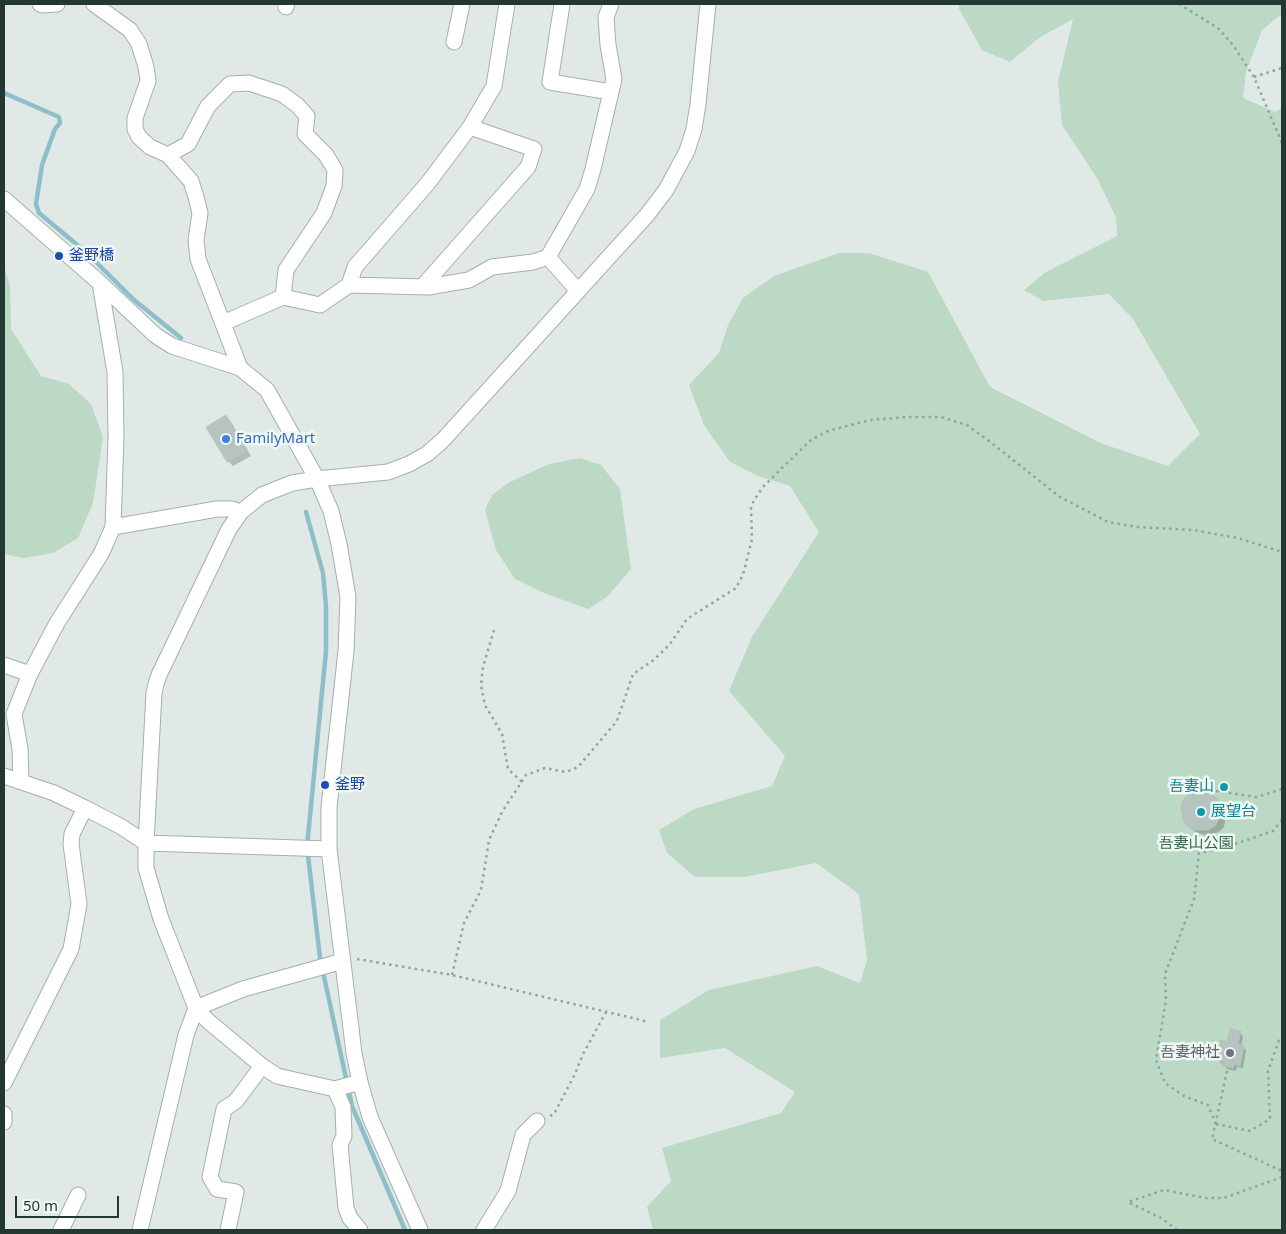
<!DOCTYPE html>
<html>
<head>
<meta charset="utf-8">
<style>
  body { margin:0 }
  #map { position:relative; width:1286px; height:1234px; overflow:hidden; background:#e0e9e6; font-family:"Noto Sans",sans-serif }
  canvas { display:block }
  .frame { position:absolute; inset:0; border:5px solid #233833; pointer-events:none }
  .scale { position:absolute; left:15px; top:1196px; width:104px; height:22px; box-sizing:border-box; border:2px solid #233833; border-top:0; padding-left:6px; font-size:15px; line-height:18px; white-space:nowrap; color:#233833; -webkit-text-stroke:4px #f0f7f4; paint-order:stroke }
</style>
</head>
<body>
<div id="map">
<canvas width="1286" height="1234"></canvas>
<div class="frame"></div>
<div class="scale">50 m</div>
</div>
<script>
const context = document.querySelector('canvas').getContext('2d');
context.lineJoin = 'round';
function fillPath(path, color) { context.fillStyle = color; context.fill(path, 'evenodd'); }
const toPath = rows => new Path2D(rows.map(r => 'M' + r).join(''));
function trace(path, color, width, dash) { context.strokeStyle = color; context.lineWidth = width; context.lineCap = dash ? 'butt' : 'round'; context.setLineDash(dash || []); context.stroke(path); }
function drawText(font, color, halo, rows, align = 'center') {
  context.font = font + ' "Noto Sans","Noto Sans JP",sans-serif'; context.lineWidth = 5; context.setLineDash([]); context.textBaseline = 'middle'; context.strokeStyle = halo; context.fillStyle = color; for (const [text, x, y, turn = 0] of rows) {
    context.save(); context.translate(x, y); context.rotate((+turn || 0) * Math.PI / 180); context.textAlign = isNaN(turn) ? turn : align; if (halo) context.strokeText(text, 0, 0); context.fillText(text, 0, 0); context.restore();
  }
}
const green = toPath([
  [959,4,1282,4,1282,14,1262,30,1246,72,1243,98,1275,112,1282,108,1282,1230,653,1230,647,1207,671,1181,662,1148,781,1113,795,1092,725,1048,660,1058,660,1020,709,990,817,966,860,983,867,960,859,894,816,863,744,877,695,877,667,853,659,830,694,809,772,786,785,756,729,691,752,637,819,532,790,486,758,476,730,462,704,425,689,385,719,353,728,325,743,298,774,276,839,253,869,253,928,272,990,387,1103,444,1168,466,1200,434,1133,319,1109,294,1043,301,1024,290,1046,272,1117,236,1116,217,1097,178,1062,125,1058,82,1073,19,1039,38,1010,62,982,50,959,9],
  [4,268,10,285,11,329,41,376,69,384,91,404,103,437,93,503,78,538,53,553,23,558,4,554],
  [580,458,601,465,620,489,631,569,607,597,588,609,544,593,515,579,496,550,485,510,492,495,508,483,549,464]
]);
const shadow = toPath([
  [226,417,231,422,251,456,233,466,228,461],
  [1216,800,1225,809,1226,815,1224,827,1220,831,1208,836,1195,832,1182,815,1184,802],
  [1240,1033,1243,1036,1241,1046,1246,1050,1243,1068,1237,1067,1236,1071,1227,1069,1218,1060,1228,1043]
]);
const stream = toPath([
  [4,93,59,117,60,123,55,129,42,165,36,204,39,213,87,253,133,299,181,338],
  [306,512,323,573,326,606,326,651,307,847,320,958,352,1106,405,1230]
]);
const building = toPath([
  [226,415,247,451,227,462,206,427,226,415],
  [1205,790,1211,793,1220,802,1221,815,1215,826,1209,830,1195,830,1188,827,1184,822,1181,808,1182,802,1191,791,1205,790],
  [1230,1029,1241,1031,1238,1044,1244,1046,1240,1066,1234,1064,1233,1068,1222,1066,1223,1062,1217,1060,1221,1040,1227,1042,1230,1029]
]);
const path = toPath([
  [1179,4,1218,28,1233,45,1254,77,1282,143],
  [1254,77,1282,68],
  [494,630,483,667,481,685,485,705,502,734,508,769,522,782],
  [1216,791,1257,797,1282,789],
  [357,959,452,975,649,1022],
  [452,975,464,923,481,890,489,840,502,812,526,775,545,768,566,772,578,767,617,721,633,674,655,659,670,644,687,619,736,588,743,575,752,539,751,508,754,500,763,487,784,466,811,440,828,431,870,420,907,417,941,417,967,425,989,441,1060,497,1108,522,1138,527,1193,530,1238,538,1282,552],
  [1227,1071,1212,1139,1282,1171],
  [550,1116,554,1114,575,1074,583,1054,606,1012],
  [1216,1124,1208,1105,1184,1096,1165,1083,1156,1060,1166,1000,1165,974,1194,899,1199,853,1229,846,1273,831,1282,820],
  [1216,1124,1250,1131,1270,1119,1268,1071,1279,1040,1282,1037],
  [1177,1230,1161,1218,1128,1202,1164,1190,1206,1198,1224,1198,1282,1177]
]);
const minor = toPath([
  [40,4,42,5,57,4],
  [94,4,130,30,139,44,146,67,148,81,135,118,135,129,139,137,150,147,168,155,191,181,196,197,200,213,196,240,198,259,240,368],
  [562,4,550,82,611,92],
  [286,7,287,4],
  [454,42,462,4],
  [168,155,188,144,208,106,230,84,249,83,282,94,297,105,307,116,305,134,326,155,335,170,334,186,324,213,286,270,283,297],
  [4,199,100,283,155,335,172,346,240,368,267,390,317,479,331,511,339,544,348,597,346,651,329,807,329,849,354,1053,360,1082,370,1117,420,1230],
  [548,257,578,291],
  [349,285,428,287,469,280,492,267,533,262,548,257,587,189,593,169,614,79,608,45,606,17,611,4],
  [423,286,528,167,534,149,470,127],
  [223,323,283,297,320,305,349,285,355,267,428,183,470,127,494,86,507,4],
  [113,527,217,509,232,509,241,512],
  [4,665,30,674],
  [4,776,54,793,85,808,120,826,146,843,154,693,156,684,159,675,229,529,241,512,262,495,292,483,317,479,388,472,409,464,427,454,443,440,647,215,666,190,687,151,694,129,698,104,708,4],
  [21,782,20,749,14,714,30,674,57,623,101,554,113,527,116,438,115,372,100,283],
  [329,849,146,843,146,868,161,919,196,1008,208,1021,262,1066,277,1076,335,1089,360,1082],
  [4,1083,71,949,79,904,71,844,72,834,85,808],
  [335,1089,343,1107,344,1136,340,1145,346,1208,350,1218,360,1230],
  [4,1114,4,1122],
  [61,1230,78,1195],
  [140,1230,186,1035,196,1008,243,989,343,961],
  [228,1230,236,1192,217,1189,210,1177,224,1109,236,1101,262,1066],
  [484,1230,508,1191,523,1135,537,1121]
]);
const markers = [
  [59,256,5,"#1a4fb4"],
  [226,439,5,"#3f7fe0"],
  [325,785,5,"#1a4fb4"],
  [1224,787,5,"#0f9aa8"],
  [1201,812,5,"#0f9aa8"],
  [1230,1053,5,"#6b7280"]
];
const transitNames = [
  ["釜野橋",69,256],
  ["釜野",335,785]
];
const shopNames = [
  ["FamilyMart",236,439]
];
const cultureNames = [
  ["吾妻山",1214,787],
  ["展望台",1211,812,"left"]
];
const parkNames = [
  ["吾妻山公園",1196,844]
];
const worshipNames = [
  ["吾妻神社",1220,1053]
];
fillPath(green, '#bbd9c4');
fillPath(shadow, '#0003');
trace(stream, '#8ebfc9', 4.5);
fillPath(building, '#b6c4bf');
trace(building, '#b4c2bd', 1);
trace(minor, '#a4b0ad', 17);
trace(path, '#84aa9f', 2.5, [2.5, 4]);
trace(minor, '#fff', 15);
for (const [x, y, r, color] of markers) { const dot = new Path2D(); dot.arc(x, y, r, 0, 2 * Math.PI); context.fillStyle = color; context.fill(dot); trace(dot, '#f0f7f4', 2); }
drawText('15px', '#164399', '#f0f7f4', transitNames, 'left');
drawText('15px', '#366cbe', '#f0f7f4', shopNames, 'left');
drawText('15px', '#0d838f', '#f0f7f4', cultureNames, 'right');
drawText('15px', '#316a49', '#f0f7f4', parkNames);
drawText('15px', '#5b616d', '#f0f7f4', worshipNames, 'right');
</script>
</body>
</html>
